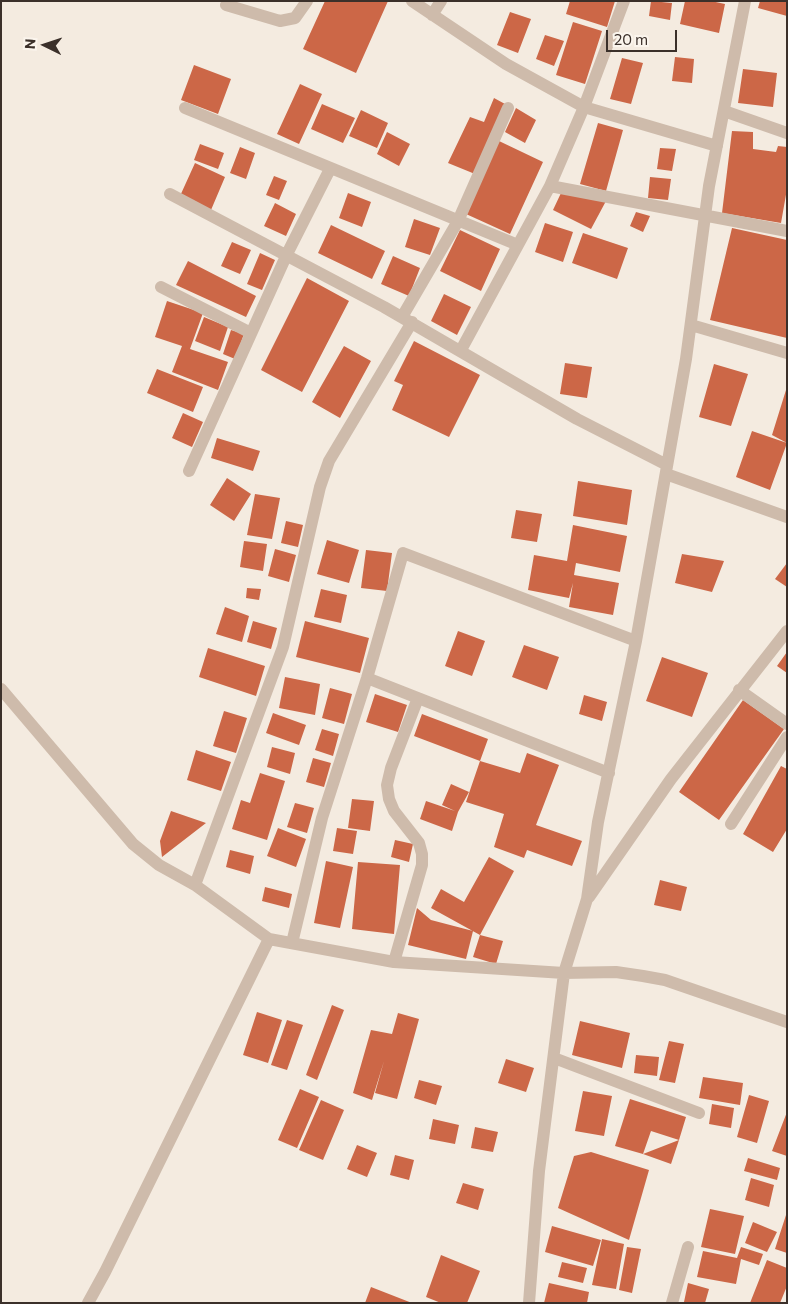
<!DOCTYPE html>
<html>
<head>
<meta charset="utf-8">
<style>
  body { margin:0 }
  #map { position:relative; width:788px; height:1304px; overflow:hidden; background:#f4ebe0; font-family:Commissioner,sans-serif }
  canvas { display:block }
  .frame { position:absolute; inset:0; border:2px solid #3b302a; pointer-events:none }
  .north { position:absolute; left:20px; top:20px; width:50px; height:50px; -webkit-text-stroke:4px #fbf5ed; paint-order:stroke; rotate:274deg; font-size:14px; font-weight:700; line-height:20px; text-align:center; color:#3b302a }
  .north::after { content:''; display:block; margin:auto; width:18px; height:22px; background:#3b302a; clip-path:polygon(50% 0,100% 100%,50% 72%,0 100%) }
  .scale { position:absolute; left:606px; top:30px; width:71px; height:22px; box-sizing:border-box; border:2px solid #3b302a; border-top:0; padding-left:6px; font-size:15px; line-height:18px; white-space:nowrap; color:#3b302a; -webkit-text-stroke:4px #fbf5ed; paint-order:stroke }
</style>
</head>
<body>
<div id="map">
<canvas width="788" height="1304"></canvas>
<div class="frame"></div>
<div class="north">N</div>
<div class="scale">20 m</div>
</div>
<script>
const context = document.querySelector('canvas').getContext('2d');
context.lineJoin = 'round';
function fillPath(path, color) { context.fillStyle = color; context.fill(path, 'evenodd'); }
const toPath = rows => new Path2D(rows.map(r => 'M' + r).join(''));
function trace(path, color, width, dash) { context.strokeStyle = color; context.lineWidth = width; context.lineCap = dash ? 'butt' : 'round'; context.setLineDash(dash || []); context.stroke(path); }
const building = toPath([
  [325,1,388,1,356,73,303,49],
  [570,1,615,1,607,27,566,14],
  [651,1,672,3,670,20,649,16],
  [685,1,711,1,725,4,719,33,680,24],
  [760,1,787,1,787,16,758,8],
  [510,12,531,19,518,53,497,45],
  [573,22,602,31,585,84,556,75],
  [545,35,564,41,554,66,536,59],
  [675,57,694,59,692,83,672,81],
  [622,58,643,63,631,104,610,99],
  [194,65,231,79,218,114,181,100],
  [743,69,777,73,773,107,738,103],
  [300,84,322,94,299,144,277,134],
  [494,98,505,104,475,174,448,163,470,117,484,122],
  [322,104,355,118,343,143,311,129],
  [516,108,536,120,525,143,505,132],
  [361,110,388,123,377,148,349,136],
  [598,123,623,130,606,191,580,184],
  [732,131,753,132,753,149,776,152,778,146,787,147,787,189,781,223,722,213],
  [387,132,410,144,399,166,377,154],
  [499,141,543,162,510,234,466,214],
  [200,144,224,153,218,169,194,160],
  [240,147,255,153,246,179,230,173],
  [660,148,676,149,672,171,657,169],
  [195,163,225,177,211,210,180,196],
  [274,176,287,181,279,200,266,195],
  [650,177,671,179,668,200,648,198],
  [348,193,371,202,362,227,339,218],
  [561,193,606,201,591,229,553,210],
  [275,203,296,214,286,236,264,226],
  [636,212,650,216,643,232,630,226],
  [414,219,440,228,430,255,405,247],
  [545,223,573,232,563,262,535,252],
  [331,225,385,251,372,279,318,253],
  [732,228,787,240,787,338,710,320],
  [460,230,500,249,481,291,440,271],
  [583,233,628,248,617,279,572,263],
  [232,242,251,250,240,274,221,266],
  [260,253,275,260,262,290,247,284],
  [393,256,420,268,409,296,381,284],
  [188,261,256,296,246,317,176,285],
  [307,278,349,301,302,392,261,370],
  [444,294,471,307,457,335,431,321],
  [167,301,203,313,190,349,228,362,218,390,172,372,182,346,155,337],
  [204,317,228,327,220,351,195,341],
  [231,330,244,334,235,359,223,354],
  [414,341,480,375,449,437,392,410,403,385,394,381],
  [344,346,371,361,340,418,312,402],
  [565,363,592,367,587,398,560,394],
  [714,364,748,374,731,426,699,417],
  [157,369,203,387,193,412,147,393],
  [786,390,787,390,787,443,772,435],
  [183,413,203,422,192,447,172,438],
  [752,431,787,443,770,490,736,477],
  [217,438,260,451,253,471,211,458],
  [227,478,251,494,234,521,210,505],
  [578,481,632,490,627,525,573,516],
  [255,494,280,498,272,539,247,535],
  [516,510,542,514,537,542,511,538],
  [286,521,303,525,298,547,281,543],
  [573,525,627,536,620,572,576,563,574,575,619,583,613,615,569,607,573,583,569,598,528,590,534,555,567,561],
  [327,540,359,550,349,583,317,574],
  [244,541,267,544,263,571,240,567],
  [275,549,296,555,289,582,268,576],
  [366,550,392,553,387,591,361,588],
  [682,554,724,561,712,592,675,583],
  [787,563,787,587,775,579],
  [247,588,261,589,259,600,246,598],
  [321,589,347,595,341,623,314,617],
  [225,607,249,616,242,642,216,634],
  [253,621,277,628,271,649,247,642],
  [305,621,369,638,360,673,296,657],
  [458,631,485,641,472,676,445,666],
  [524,645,559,657,547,690,512,677],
  [208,648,265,666,256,696,199,677],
  [787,652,787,673,777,666],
  [662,657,708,673,692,717,646,701],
  [285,677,320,684,315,715,279,708],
  [330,688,352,694,344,724,322,718],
  [375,694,407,705,398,732,366,722],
  [584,695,607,702,602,721,579,714],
  [743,700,784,729,719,820,679,792],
  [224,711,247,718,236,753,213,746],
  [273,713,306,725,299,745,266,733],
  [422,714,488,739,480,761,414,736],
  [322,729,339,734,333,756,315,750],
  [272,747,295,753,290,774,267,767],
  [196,750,231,762,221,791,187,780],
  [527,753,559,765,536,825,582,841,572,866,527,850,524,858,494,847,504,814,466,802,480,761,520,773],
  [313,758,331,763,324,787,306,782],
  [781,766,787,769,787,829,773,852,743,834],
  [260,773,285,781,267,840,232,829,241,800,250,803],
  [451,784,469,792,458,812,452,831,420,819,426,801,455,811,442,805],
  [352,799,374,801,370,831,348,828],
  [295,803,314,808,307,833,287,827],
  [171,811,206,823,162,857,160,841],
  [278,828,306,839,296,867,267,856],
  [337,828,357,831,353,854,333,851],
  [395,840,413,844,409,862,391,857],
  [230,850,254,856,250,874,226,867],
  [489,857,514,871,480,935,431,908,441,889,464,902],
  [326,861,353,867,340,928,314,923],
  [358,862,400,865,394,934,352,929],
  [660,880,687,887,681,911,654,905],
  [265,887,292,894,289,908,262,901],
  [417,908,431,920,473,931,466,959,408,945],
  [480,935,503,941,496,964,473,957],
  [332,1005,344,1010,317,1080,306,1075],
  [257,1012,282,1020,268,1063,243,1055],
  [398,1013,419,1019,397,1099,375,1093,384,1061,372,1100,353,1093,371,1030,392,1034],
  [287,1020,303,1025,287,1070,271,1065],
  [580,1021,630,1033,622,1068,572,1055],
  [669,1041,684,1044,675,1083,659,1080],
  [636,1055,659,1057,657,1076,634,1073],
  [506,1059,534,1068,526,1092,498,1083],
  [703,1077,743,1083,740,1105,699,1098],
  [419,1080,442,1086,436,1105,414,1098],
  [300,1089,319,1097,297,1148,278,1140],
  [583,1091,612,1096,604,1136,575,1131],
  [749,1095,769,1101,757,1143,737,1137],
  [630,1099,686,1117,679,1140,651,1131,643,1154,615,1146],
  [321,1100,344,1110,323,1160,299,1150],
  [712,1104,734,1108,731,1128,709,1124],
  [787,1112,787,1156,772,1151],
  [433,1119,459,1125,455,1144,429,1139],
  [475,1127,498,1132,493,1152,471,1148],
  [679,1140,671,1164,643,1154],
  [357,1145,377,1153,367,1177,347,1169],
  [591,1152,649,1170,629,1240,558,1208,574,1156],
  [395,1155,414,1160,409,1180,390,1175],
  [748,1158,780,1168,777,1180,744,1171],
  [751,1178,774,1185,769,1207,745,1200],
  [463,1183,484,1189,478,1210,456,1203],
  [710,1209,744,1216,735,1254,701,1247],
  [786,1215,787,1215,787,1253,775,1249],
  [753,1222,777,1232,767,1252,745,1243],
  [552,1226,601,1240,593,1266,545,1252],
  [602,1239,624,1244,616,1289,592,1285],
  [627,1247,641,1249,632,1293,619,1290],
  [741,1247,763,1254,759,1265,741,1259,736,1284,697,1277,703,1251,737,1258],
  [441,1255,480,1271,467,1303,441,1303,426,1297],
  [767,1260,787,1268,787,1286,780,1303,750,1303],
  [562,1262,587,1268,583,1283,558,1277],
  [549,1283,589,1292,587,1303,544,1303],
  [688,1283,709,1289,705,1303,684,1302],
  [371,1287,412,1303,365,1303]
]);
const street = toPath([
  [412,1,506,64,584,107,717,146],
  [226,5,280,21,295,18,307,1],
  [432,15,441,1],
  [185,108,518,245],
  [724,111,787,133],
  [550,186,787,231],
  [170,194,384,307,577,419,667,465],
  [161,287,251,333],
  [402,317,458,221,508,108],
  [691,325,787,353],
  [461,350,550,186,584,107,624,1],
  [189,471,287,254,330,169],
  [666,474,787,517],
  [367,678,609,773],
  [1,689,133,844,159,865,195,885,269,939,394,962,564,973,616,972,643,976,665,980,787,1022],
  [739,690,787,724],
  [731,824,787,737],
  [195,885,283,647,320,487,329,461,412,322],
  [589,897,671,779,787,631],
  [292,943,322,818,367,678,403,553,636,641],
  [394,962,422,865,422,854,419,843,394,811,389,799,387,785,391,768,418,698],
  [554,1058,699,1113],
  [88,1303,105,1272,269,939],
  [529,1303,539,1171,564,973,587,899,598,822,636,641,686,359,709,186,745,1],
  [672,1303,688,1247]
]);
fillPath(building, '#cc6747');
trace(street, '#cebbab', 12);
</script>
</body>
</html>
